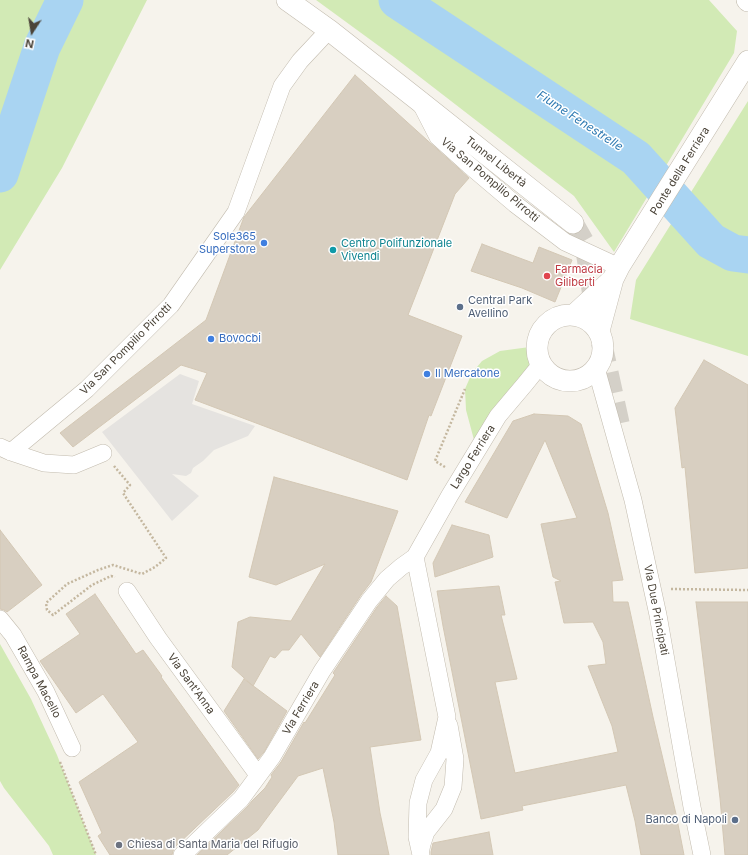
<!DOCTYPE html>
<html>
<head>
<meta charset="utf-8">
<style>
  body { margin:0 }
  #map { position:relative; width:748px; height:855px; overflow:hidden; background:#f6f3ec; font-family:Inter,sans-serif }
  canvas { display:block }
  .north { position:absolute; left:12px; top:12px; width:40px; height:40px; -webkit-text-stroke:3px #fff; paint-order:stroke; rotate:192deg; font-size:11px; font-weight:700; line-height:16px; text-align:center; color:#4b4439 }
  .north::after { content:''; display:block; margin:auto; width:14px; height:18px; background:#4b4439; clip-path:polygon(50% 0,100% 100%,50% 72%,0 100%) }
</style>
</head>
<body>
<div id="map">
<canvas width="748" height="855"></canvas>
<div class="north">N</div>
</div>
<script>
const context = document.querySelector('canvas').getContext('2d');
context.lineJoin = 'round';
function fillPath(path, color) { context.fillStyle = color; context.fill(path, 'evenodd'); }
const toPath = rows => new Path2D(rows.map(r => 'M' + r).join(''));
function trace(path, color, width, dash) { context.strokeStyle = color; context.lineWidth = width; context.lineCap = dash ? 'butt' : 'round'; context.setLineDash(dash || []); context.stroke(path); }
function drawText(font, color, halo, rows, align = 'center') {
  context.font = font + ' Inter,sans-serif'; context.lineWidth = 3; context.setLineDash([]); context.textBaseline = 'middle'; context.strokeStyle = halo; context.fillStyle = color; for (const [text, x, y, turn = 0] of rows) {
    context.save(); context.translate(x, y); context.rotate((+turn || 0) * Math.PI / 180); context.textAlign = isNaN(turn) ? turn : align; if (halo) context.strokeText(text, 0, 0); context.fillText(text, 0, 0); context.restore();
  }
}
const green = toPath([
  [0,0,147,0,62,168,0,270],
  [316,0,709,0,737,31,734,53,614,252,574,196,394,57],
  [748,101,748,356,630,319,636,280],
  [537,346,538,358,477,451,466,410,465,389,472,373,482,361,500,351],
  [0,644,31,699,57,755,96,855,53,855,49,846,4,788,0,781]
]);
const parking = toPath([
  [180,374,199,381,192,404,255,426,248,436,214,450,203,461,193,468,191,473,186,476,172,474,199,496,172,521,102,432]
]);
const river = toPath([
  [397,0,636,158,711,241,733,253,748,255],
  [0,174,42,47,65,0]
]);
const building = toPath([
  [355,75,469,178,455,194,408,315,462,336,431,416,429,415,407,480,195,400,207,373,181,365,73,447,60,433,206,320,244,217,355,75],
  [482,244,533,263,539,247,572,260,555,302,522,288,471,271,482,244],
  [704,360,748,385,748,568,695,573,685,467,682,468,675,408,704,360],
  [534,414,568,416,581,424,608,513,623,580,612,581,613,602,628,602,653,717,676,814,684,855,641,855,635,821,626,785,522,806,523,810,481,819,443,626,437,591,499,586,505,615,501,615,517,679,495,682,515,773,618,752,612,726,588,666,606,664,603,642,593,622,564,623,555,582,561,581,553,577,541,524,577,518,545,440,507,518,465,502,513,421,534,414],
  [274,477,398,511,371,582,361,595,320,657,301,634,289,650,282,650,275,658,270,656,253,686,232,667,238,622,250,617,291,621,325,564,276,585,249,577,274,477],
  [452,525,489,535,493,557,435,577,433,563,452,525],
  [0,530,42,585,7,612,4,610,0,609,0,530],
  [95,594,136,654,143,650,162,676,161,677,239,785,233,792,175,847,173,851,172,855,110,855,98,836,102,833,79,782,138,742,103,694,76,713,40,661,80,634,66,614,95,594],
  [386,596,397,606,421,740,370,747,380,813,389,855,338,855,334,822,323,768,298,776,258,830,227,855,197,855,248,806,252,801,265,788,272,777,271,775,281,762,304,722,305,723,335,675,333,673,377,607,386,596],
  [696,602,748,602,748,855,725,855,720,798,696,602],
  [244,679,287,711,264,752,258,759,224,711,244,679],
  [489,832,493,855,431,855,431,852,433,843,489,832]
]);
const tertiaryTunnel = toPath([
  [573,223,585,244,597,322,621,432]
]);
const path = toPath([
  [114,466,130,485,123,493,166,558,155,567,142,574,113,565,98,570,67,584,46,603,47,610,53,615,92,585,111,576,115,577],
  [445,467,435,461,465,389],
  [671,589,748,590],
  [60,762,96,855]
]);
const minor = toPath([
  [421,104,438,137,469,165,515,204,565,242,619,267],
  [596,368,633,500,658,615,692,807,702,855],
  [0,447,11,452,44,463,74,465,103,453],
  [11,452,87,389,171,305,236,212,282,86,300,61,329,30],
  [415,557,447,717,439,753,424,780,418,803,417,837,421,855],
  [127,591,158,638,258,775],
  [0,619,13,635,46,692,72,748],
  [421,849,422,844,426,832,444,809,453,787,455,759,449,725],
  [182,855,189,849,241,799,272,757,322,671,369,601,387,579,401,567,415,557,450,495,498,416,525,384,542,363]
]);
const tertiary = toPath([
  [287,0,329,30,418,100,573,223],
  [747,0,748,1],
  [574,315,613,279],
  '537 348a33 33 0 1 1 66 0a33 33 0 1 1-66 0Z',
  [599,331,613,279,619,267,748,61]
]);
const markers = [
  [264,243,4,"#3f7fe0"],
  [333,250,4,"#0f9aa8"],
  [547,276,4,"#e0444e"],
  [460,307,4,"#5c6f8a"],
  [211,339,4,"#3f7fe0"],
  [427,374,4,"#3f7fe0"],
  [735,820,4,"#5c6f8a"],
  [119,845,4,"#6b7280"]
];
const streetNames = [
  ["Tunnel Libertà",496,162,38],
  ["Ponte della Ferriera",680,171,-58],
  ["Via San Pompilio Pirrotti",490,180,40],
  ["Via San Pompilio Pirrotti",126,349,-45],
  ["Largo Ferriera",473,457,-58],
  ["Via Due Principati",656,610,79],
  ["Rampa Macello",39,682,62],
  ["Via Sant'Anna",191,684,54],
  ["Via Ferriera",301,708,-59]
];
const shopNames = [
  ["Sole365",256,237,"right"],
  ["Superstore",256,250,"right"],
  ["Bovocbi",219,339],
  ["Il Mercatone",435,374]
];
const cultureNames = [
  ["Centro Polifunzionale",341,244],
  ["Vivendi",341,257]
];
const healthNames = [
  ["Farmacia",555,270],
  ["Giliberti",555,283]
];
const serviceNames = [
  ["Central Park",468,301],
  ["Avellino",468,314],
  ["Banco di Napoli",727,820,"right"]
];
const worshipNames = [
  ["Chiesa di Santa Maria del Rifugio",127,845]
];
const waterNames = [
  ["Fiume Fenestrelle",580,121,33]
];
fillPath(green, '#d2eab5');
fillPath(parking, '#e5e3e0');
trace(river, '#a9d4f2', 37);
fillPath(building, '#d8cfc1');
trace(building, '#d3c7b4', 1);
trace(tertiaryTunnel, '#d4d0c8', 21, [21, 10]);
trace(minor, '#c2bbae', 18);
trace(tertiary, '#c2bbae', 22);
trace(path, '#c4b79f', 2.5, [2, 2]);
trace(minor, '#fff', 17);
trace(tertiary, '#fff', 21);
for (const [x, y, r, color] of markers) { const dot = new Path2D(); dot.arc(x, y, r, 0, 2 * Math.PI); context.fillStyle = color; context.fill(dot); trace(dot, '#fff', 1.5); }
drawText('11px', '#4b4439', '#fff', streetNames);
drawText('11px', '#366cbe', '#fff', shopNames, 'left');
drawText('11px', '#0d838f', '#fff', cultureNames, 'left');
drawText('11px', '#be3a42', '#fff', healthNames, 'left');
drawText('11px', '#4e5e75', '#fff', serviceNames, 'left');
drawText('11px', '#5b616d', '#fff', worshipNames, 'left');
drawText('italic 12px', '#2e7ab2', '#fff', waterNames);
</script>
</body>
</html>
